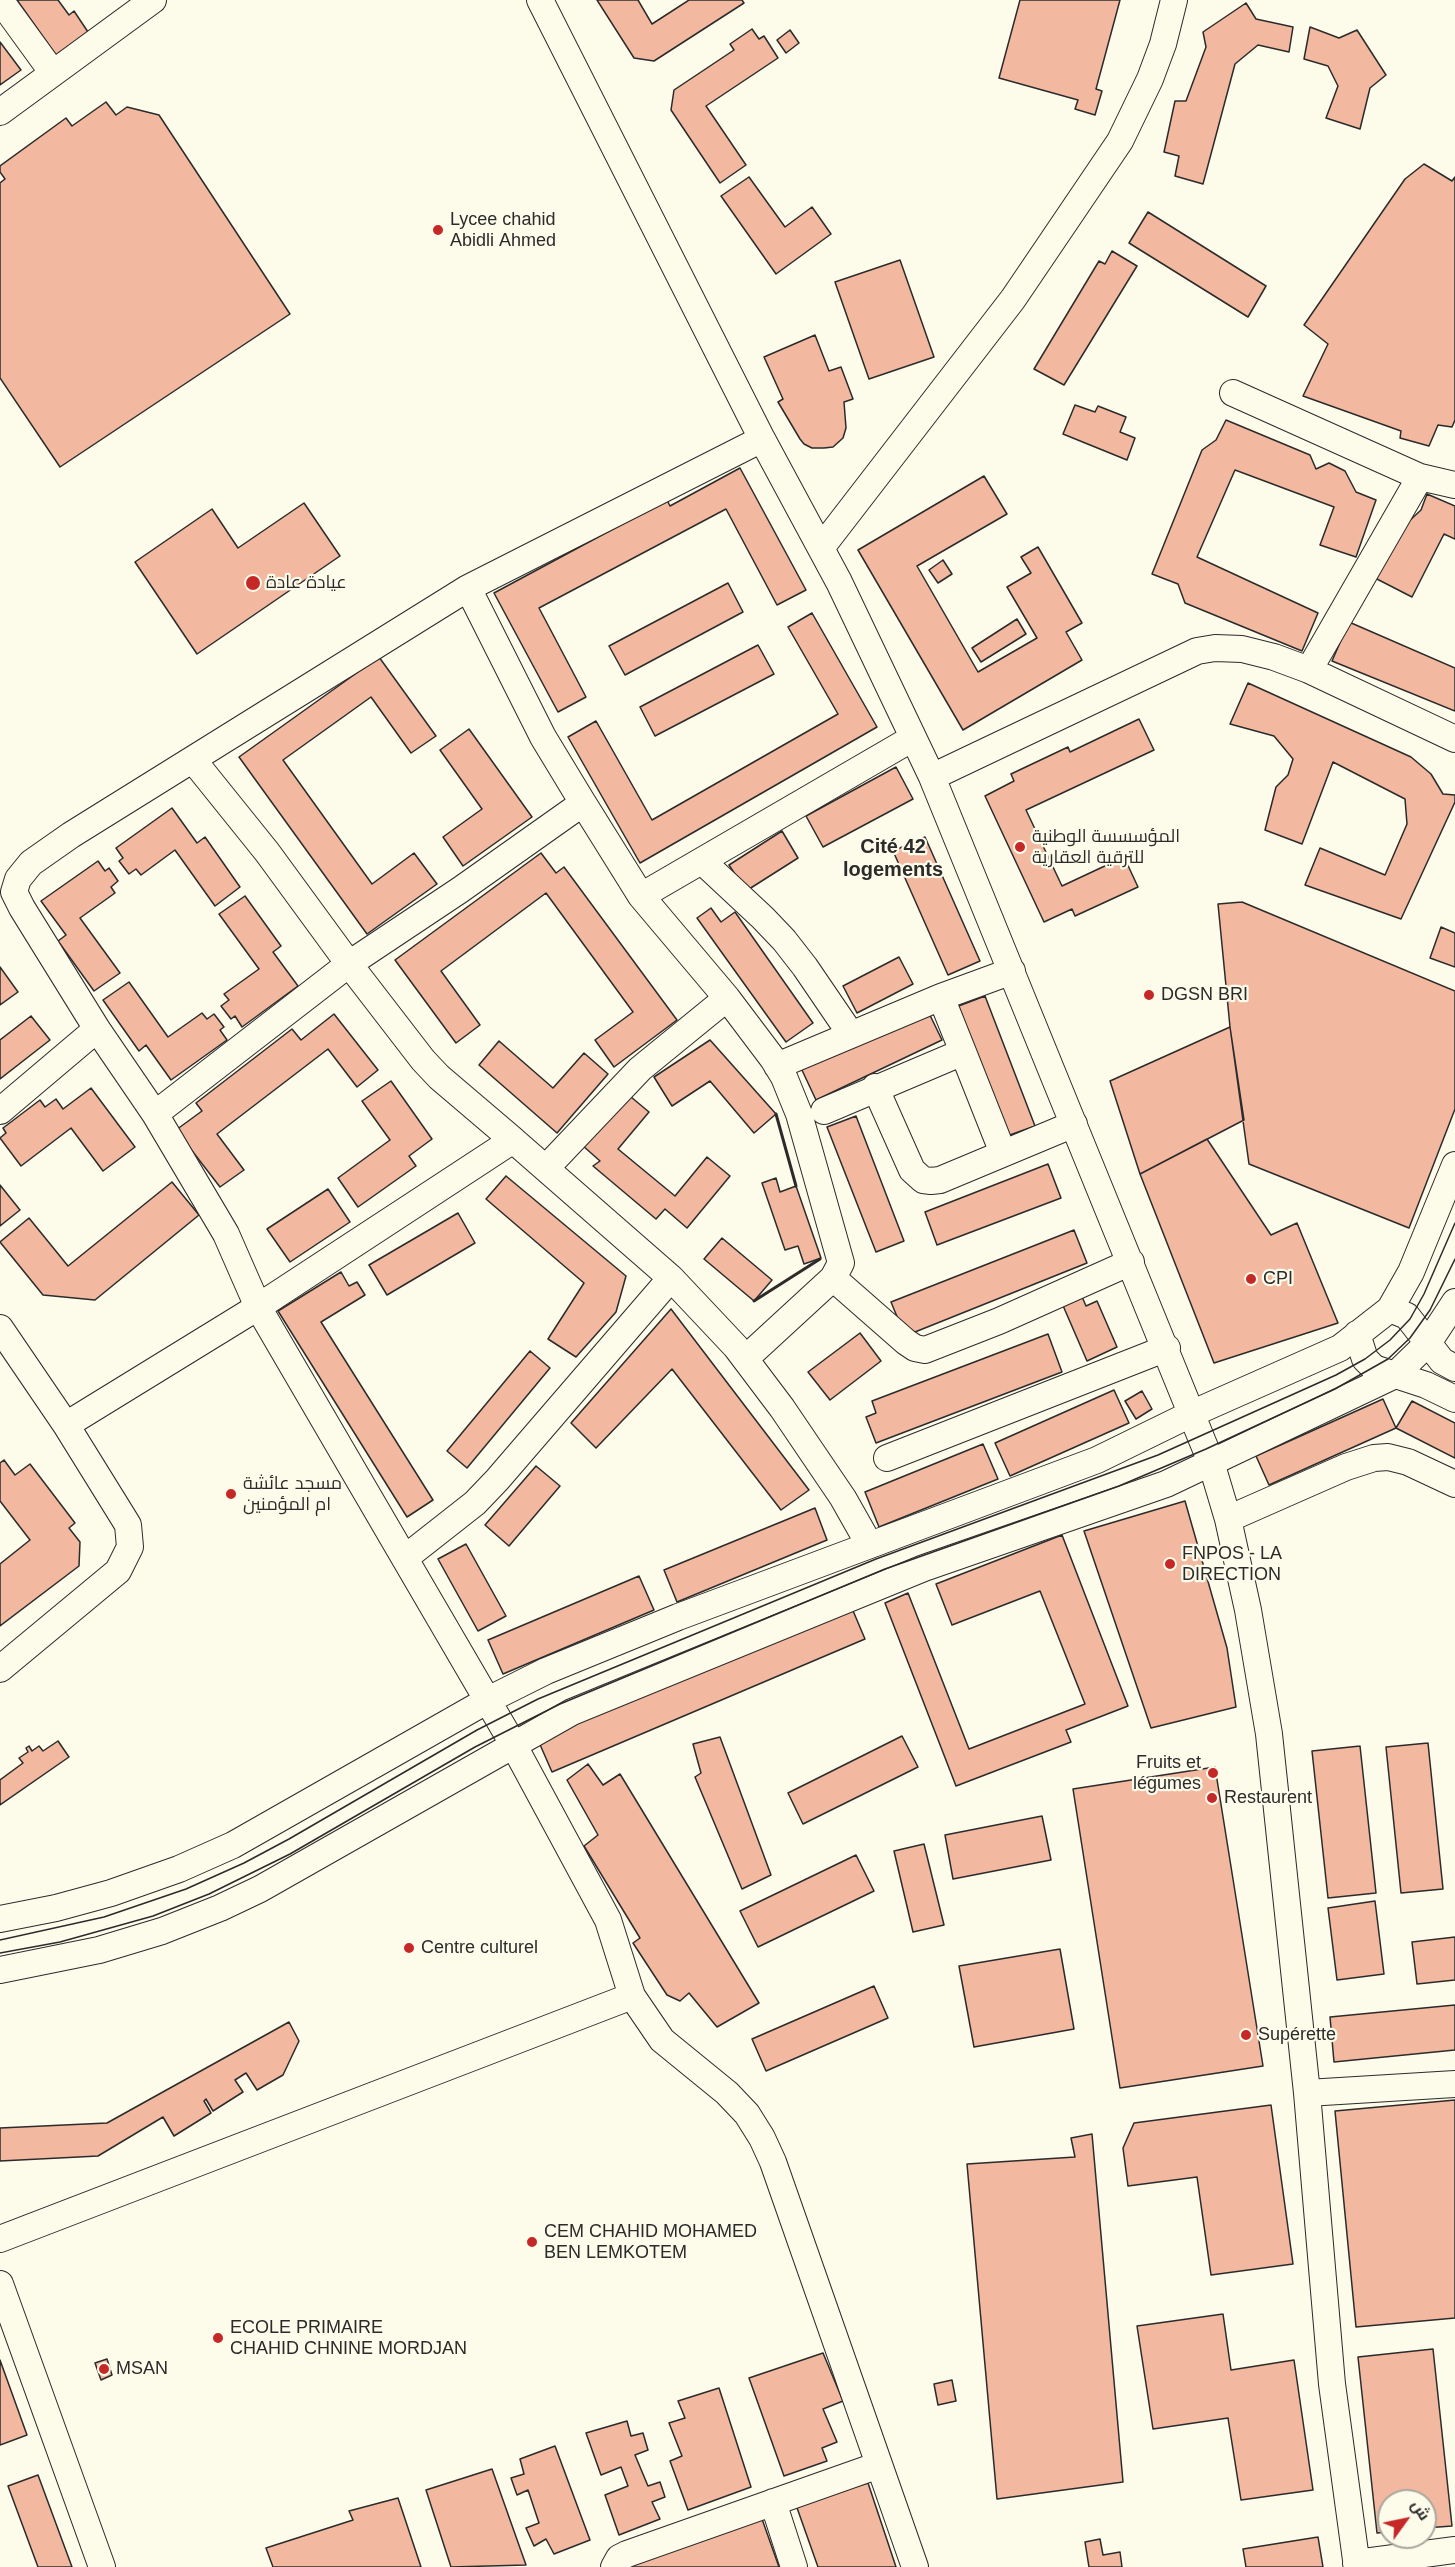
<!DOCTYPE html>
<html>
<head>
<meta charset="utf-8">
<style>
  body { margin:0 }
  #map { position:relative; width:1455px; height:2567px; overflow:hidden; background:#fdfbea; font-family:Arial,Cairo,sans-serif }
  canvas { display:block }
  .north { position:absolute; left:1377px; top:2489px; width:60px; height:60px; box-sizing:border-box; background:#fdfbea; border:2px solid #a9a89e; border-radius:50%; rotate:57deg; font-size:16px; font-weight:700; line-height:24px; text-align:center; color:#2b2b2b }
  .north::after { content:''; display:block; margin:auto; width:21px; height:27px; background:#c62828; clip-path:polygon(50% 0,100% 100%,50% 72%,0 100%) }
</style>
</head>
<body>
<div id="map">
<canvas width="1455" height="2567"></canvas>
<div class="north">ش</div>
</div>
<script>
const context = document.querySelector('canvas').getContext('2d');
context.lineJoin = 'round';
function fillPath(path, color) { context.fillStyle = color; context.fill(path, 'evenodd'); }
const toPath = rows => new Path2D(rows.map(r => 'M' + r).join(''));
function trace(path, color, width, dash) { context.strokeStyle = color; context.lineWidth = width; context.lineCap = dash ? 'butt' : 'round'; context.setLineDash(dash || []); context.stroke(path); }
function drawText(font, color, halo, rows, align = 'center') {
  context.font = font + ' Arial,Cairo,sans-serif'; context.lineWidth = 4.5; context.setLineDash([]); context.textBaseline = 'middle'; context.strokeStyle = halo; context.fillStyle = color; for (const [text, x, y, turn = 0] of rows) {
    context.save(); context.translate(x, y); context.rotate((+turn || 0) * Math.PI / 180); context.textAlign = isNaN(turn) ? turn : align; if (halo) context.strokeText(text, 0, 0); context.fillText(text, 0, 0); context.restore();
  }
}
const building = toPath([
  [17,0,58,0,69,15,74,11,88,32,56,55,17,0],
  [597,0,638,0,652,24,689,0,742,0,744,3,654,61,634,58,597,0],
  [1020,0,1120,0,1096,89,1102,91,1095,115,1075,109,1078,100,999,78,1020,0],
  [1246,3,1256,19,1293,27,1289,52,1258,45,1235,64,1203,184,1175,176,1179,156,1164,152,1175,101,1186,101,1206,47,1203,32,1246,3],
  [1310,27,1339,38,1357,30,1386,75,1370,88,1360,129,1326,118,1338,86,1328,66,1304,59,1310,27],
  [752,29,759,39,764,36,778,58,706,106,746,165,720,183,671,110,674,90,734,50,730,44,752,29],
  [790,30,799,43,786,53,777,40,790,30],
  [0,42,21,70,0,85,0,42],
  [106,102,116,115,127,107,159,115,290,314,60,467,0,378,0,183,5,179,0,172,0,166,66,118,72,126,106,102],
  [1424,164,1452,181,1455,177,1455,420,1452,427,1438,425,1429,446,1400,438,1401,431,1303,396,1328,344,1304,325,1405,179,1424,164],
  [749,177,785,227,812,207,831,234,776,274,721,196,749,177],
  [1148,212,1266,286,1248,317,1129,243,1148,212],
  [1112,251,1137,266,1064,385,1034,369,1099,261,1105,264,1112,251],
  [900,260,934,357,869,379,835,282,900,260],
  [815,335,829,371,841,367,853,399,844,402,846,428,843,438,833,447,824,448,812,448,804,444,800,439,778,402,783,399,764,357,815,335],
  [1075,405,1095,412,1098,406,1126,417,1120,432,1135,438,1127,460,1063,434,1075,405],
  [1226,420,1310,455,1316,469,1329,463,1345,471,1356,492,1376,500,1356,557,1320,545,1334,507,1235,470,1197,557,1318,613,1302,651,1185,603,1178,584,1152,574,1202,450,1216,440,1226,420],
  [740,468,806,590,777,605,726,509,539,608,586,697,558,712,494,593,667,500,670,506,740,468],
  [984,476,1007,514,917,566,978,672,1037,638,1007,587,1031,573,1021,557,1038,547,1082,623,1066,632,1082,660,963,730,858,550,984,476],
  [1427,494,1455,506,1455,539,1444,534,1412,597,1373,577,1393,536,1421,510,1427,494],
  [304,503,340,556,197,654,135,562,212,509,238,548,304,503],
  [943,560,952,574,938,583,929,570,943,560],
  [728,583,743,612,625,675,609,646,728,583],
  [812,613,877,727,640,863,568,737,596,721,652,820,838,714,788,627,812,613],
  [1017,619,1026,634,981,662,972,648,1017,619],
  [1349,622,1455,668,1455,711,1332,661,1349,622],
  [758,645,774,674,655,736,640,707,758,645],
  [379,657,436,736,411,753,371,697,283,760,372,884,414,853,437,884,367,934,239,757,379,657],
  [1248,683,1411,757,1431,774,1443,794,1455,795,1455,802,1401,919,1305,885,1320,848,1385,875,1407,824,1405,799,1333,762,1302,844,1265,830,1276,787,1288,775,1293,759,1274,736,1230,724,1248,683],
  [1139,719,1154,750,1026,810,1062,886,1124,857,1138,887,1075,916,1072,909,1044,922,985,796,1014,781,1011,774,1068,747,1070,752,1139,719],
  [469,729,532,817,463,866,443,837,482,809,440,750,469,729],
  [896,767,913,799,823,847,806,816,896,767],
  [172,808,197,843,205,837,240,887,215,906,175,850,141,875,136,869,129,874,119,861,123,858,116,848,172,808],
  [782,831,798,858,746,891,729,865,782,831],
  [925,837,980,961,948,975,893,851,925,837],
  [541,853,556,873,564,867,677,1020,614,1067,595,1040,633,1012,546,893,441,971,480,1025,456,1043,395,960,541,853],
  [98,861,105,871,109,868,118,881,111,887,115,893,80,918,120,973,94,991,58,941,66,935,41,901,98,861],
  [245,896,281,946,273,952,298,986,242,1027,235,1016,231,1019,221,1006,229,1000,224,994,259,969,219,914,245,896],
  [1242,902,1455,991,1455,1109,1409,1228,1249,1164,1230,1027,1218,904,1242,902],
  [711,908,721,922,735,912,813,1023,786,1042,697,918,711,908],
  [1441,927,1455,933,1455,967,1430,958,1441,927],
  [899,957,913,984,857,1013,843,986,899,957],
  [0,967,18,992,0,1005,0,967],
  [129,982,168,1037,202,1013,207,1019,214,1014,224,1027,220,1030,227,1040,171,1080,146,1045,139,1051,103,1000,129,982],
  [985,996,1035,1126,1007,1136,956,1007,985,996],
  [927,1009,942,1040,816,1100,801,1068,927,1009],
  [334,1014,378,1070,357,1087,328,1049,217,1134,244,1170,220,1187,176,1130,202,1111,196,1103,292,1029,301,1040,334,1014],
  [31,1016,50,1040,0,1079,0,1040,31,1016],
  [1230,1027,1244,1120,1140,1174,1110,1081,1230,1027],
  [710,1040,776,1114,754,1133,710,1081,672,1106,654,1077,710,1040],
  [499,1041,553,1088,584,1053,608,1074,557,1133,479,1065,499,1041],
  [391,1081,432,1139,409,1156,416,1166,358,1207,338,1178,390,1140,362,1101,391,1081],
  [91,1088,135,1147,103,1171,71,1128,21,1166,0,1138,6,1133,3,1128,40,1100,45,1107,56,1099,63,1109,91,1088],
  [625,1092,649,1112,618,1149,675,1196,707,1157,730,1176,687,1228,665,1209,656,1219,593,1166,600,1161,582,1145,625,1092],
  [856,1116,904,1241,876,1252,827,1127,856,1116],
  [1207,1139,1271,1235,1297,1223,1338,1323,1214,1363,1140,1174,1207,1139],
  [1048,1164,1061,1198,937,1245,925,1212,1048,1164],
  [506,1176,626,1276,616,1312,576,1357,548,1339,584,1283,486,1199,506,1176],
  [776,1178,780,1192,796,1186,821,1258,804,1264,798,1246,785,1250,762,1183,776,1178],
  [172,1182,199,1215,95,1300,43,1295,0,1242,29,1218,68,1266,172,1182],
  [0,1185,20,1210,0,1226,0,1185],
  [328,1189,350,1222,290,1262,267,1229,328,1189],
  [458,1213,475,1243,387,1295,369,1265,458,1213],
  [1074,1230,1087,1263,905,1336,891,1302,1074,1230],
  [722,1238,772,1280,754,1301,704,1259,722,1238],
  [341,1272,349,1286,357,1282,365,1295,321,1322,433,1500,407,1517,278,1311,341,1272],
  [1080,1292,1086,1306,1097,1301,1117,1347,1087,1361,1061,1301,1080,1292],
  [671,1309,809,1490,781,1510,672,1369,596,1448,571,1423,671,1309],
  [860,1333,881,1361,830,1400,808,1372,860,1333],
  [1048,1334,1062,1372,876,1443,866,1417,876,1413,872,1401,1048,1334],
  [530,1351,550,1368,467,1468,447,1451,530,1351],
  [1114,1390,1129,1423,1010,1476,995,1443,1114,1390],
  [1142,1391,1152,1409,1136,1419,1125,1401,1142,1391],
  [1383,1399,1396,1428,1269,1485,1256,1456,1383,1399],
  [1412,1401,1455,1423,1455,1458,1396,1428,1412,1401],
  [983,1444,998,1479,879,1527,865,1492,983,1444],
  [4,1460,15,1475,30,1464,75,1523,69,1528,80,1542,79,1566,0,1626,0,1564,30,1540,0,1501,0,1463,4,1460],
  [536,1466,560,1486,509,1546,485,1525,536,1466],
  [1185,1501,1227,1648,1236,1707,1151,1728,1084,1531,1185,1501],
  [815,1508,827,1540,677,1602,664,1570,815,1508],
  [1062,1535,1128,1706,1066,1730,1071,1742,956,1786,885,1603,908,1593,969,1749,1085,1704,1040,1591,952,1625,936,1584,1062,1535],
  [466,1544,506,1616,478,1631,438,1559,466,1544],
  [639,1576,654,1610,503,1674,488,1640,639,1576],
  [851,1606,865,1639,552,1772,538,1740,851,1606],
  [902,1736,918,1767,803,1824,788,1793,902,1736],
  [720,1737,771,1875,742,1889,695,1777,701,1773,693,1744,720,1737],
  [58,1741,69,1757,0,1805,0,1780,23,1763,19,1758,28,1752,26,1748,29,1746,32,1751,39,1746,43,1751,58,1741],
  [1428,1743,1443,1889,1401,1893,1386,1747,1428,1743],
  [1360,1746,1376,1893,1328,1898,1312,1751,1360,1746],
  [588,1764,603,1785,620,1774,759,2003,717,2027,689,1993,680,2001,667,1995,633,1943,640,1938,584,1846,598,1835,567,1780,588,1764],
  [1215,1767,1263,2066,1120,2088,1073,1789,1215,1767],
  [1042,1816,1051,1860,953,1879,945,1835,1042,1816],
  [924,1844,944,1925,913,1932,894,1851,924,1844],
  [856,1855,874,1891,758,1947,740,1911,856,1855],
  [1375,1901,1384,1974,1337,1980,1328,1908,1375,1901],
  [1455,1937,1455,1980,1417,1984,1412,1942,1455,1937],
  [1060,1949,1074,2029,974,2047,959,1966,1060,1949],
  [874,1986,888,2018,766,2071,752,2039,874,1986],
  [1455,2005,1455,2050,1334,2062,1330,2017,1455,2005],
  [289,2022,299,2041,283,2075,257,2090,246,2073,235,2080,243,2092,213,2111,206,2099,204,2101,211,2113,174,2136,163,2117,98,2156,0,2161,0,2128,107,2123,289,2022],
  [1455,2100,1455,2318,1356,2327,1335,2111,1455,2100],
  [1271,2105,1293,2264,1211,2275,1197,2177,1128,2186,1123,2148,1134,2123,1271,2105],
  [1092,2134,1123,2482,997,2499,967,2164,1075,2157,1071,2138,1092,2134],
  [1223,2314,1231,2370,1294,2360,1313,2490,1241,2500,1228,2418,1153,2429,1137,2326,1223,2314],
  [1433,2349,1452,2526,1425,2528,1425,2501,1389,2501,1389,2532,1377,2533,1358,2357,1433,2349],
  [823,2353,843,2401,823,2409,837,2442,822,2448,827,2461,784,2476,749,2378,823,2353],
  [107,2359,112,2375,101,2380,95,2363,107,2359],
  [0,2360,27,2435,0,2445,0,2360],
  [952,2380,956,2401,938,2405,934,2384,952,2380],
  [719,2388,751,2487,688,2510,670,2461,682,2456,669,2423,685,2418,678,2401,719,2388],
  [627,2421,631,2436,643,2433,648,2450,635,2455,648,2486,660,2482,665,2497,652,2502,660,2519,619,2535,605,2495,628,2486,621,2467,601,2475,586,2433,627,2421],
  [555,2446,590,2540,554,2554,546,2539,534,2546,526,2528,539,2523,528,2490,517,2495,511,2478,524,2474,520,2459,555,2446],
  [492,2469,526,2565,451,2567,426,2490,492,2469],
  [38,2475,72,2567,38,2567,8,2486,38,2475],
  [868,2483,896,2567,818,2567,796,2505,868,2483],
  [398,2498,421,2567,273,2567,266,2548,353,2520,349,2511,398,2498],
  [762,2519,779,2567,627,2567,762,2519],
  [1318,2537,1323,2567,1246,2567,1243,2549,1318,2537],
  [1100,2539,1103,2555,1120,2552,1122,2567,1089,2567,1085,2542,1100,2539]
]);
const minor = toPath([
  [0,0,53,73],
  [540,0,762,439,839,582,932,777,1211,1462,1228,1519,1248,1610,1269,1734,1307,2093,1332,2384,1357,2567],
  [0,112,153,0],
  [1233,393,1420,477,1455,485],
  [821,548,1013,299,1120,141,1150,79,1163,44,1174,0],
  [1309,670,1420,477],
  [932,777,1197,651,1215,648,1242,649,1274,657,1309,670,1455,739],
  [583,803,641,896,727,998,773,1059,784,1077,799,1114,841,1263,833,1278,745,1359],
  [702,861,763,918,784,940,805,967,850,1033],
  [641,896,913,738],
  [963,1052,1003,1153],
  [777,1066,941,997],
  [875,1087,912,1170,923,1180,931,1181,940,1180,1074,1124],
  [0,1111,97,1029],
  [824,1111,963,1052,941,997,1012,971],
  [155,1114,97,1029,22,908,14,892,18,879,31,863,71,835,468,588],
  [547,1167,640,1069,727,998],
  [671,1278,736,1347,782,1408,843,1498,869,1544],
  [833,1278,906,1342,915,1348,925,1350,999,1321,1131,1262],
  [1390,1309,1407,1316,1442,1361,1455,1368],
  [0,1328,66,1425,258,1307,513,1140,439,1077,423,1060,349,964,267,852,193,760],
  [1357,1334,1365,1359,1374,1368,1426,1385,1455,1399],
  [887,1458,1167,1348],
  [1228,1519,1346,1467,1374,1458,1388,1457,1408,1462,1455,1484],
  [405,1558,475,1503,497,1480,671,1278,513,1140],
  [0,1669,118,1571,130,1547,128,1525,66,1425],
  [0,1919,56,1908,111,1893,179,1869,233,1845,488,1700,546,1671,678,1617,1097,1460,1191,1414,1340,1348,1390,1309,1411,1272,1455,1165],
  [0,1970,99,1950,162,1931,220,1908,260,1889,572,1712,924,1568,1166,1484,1395,1375,1428,1343,1455,1302],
  [632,1996,662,2040,727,2093,747,2114,762,2138,773,2162,915,2567],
  [1307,2093,1455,2084],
  [0,2239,632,1996,608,1920,513,1744,258,1307,226,1234,155,1114,349,964,460,890,583,803,543,737,468,588,762,439],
  [0,2284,102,2567],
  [773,2502,794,2567],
  [1356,2563,1455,2550],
  [614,2567,619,2558,627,2554,879,2465]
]);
const tram = toPath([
  [0,1940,104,1917,186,1889,244,1863,289,1839,477,1730,538,1699,876,1559,1158,1455,1336,1375,1365,1359,1390,1340,1410,1319,1424,1294,1455,1223],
  [0,1953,60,1942,153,1916,209,1894,290,1854,475,1747,560,1704,885,1569,1119,1486,1206,1449,1335,1389,1388,1359,1410,1338,1430,1310,1455,1259]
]);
const wall = toPath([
  [776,1114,796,1186],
  [754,1301,820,1259]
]);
const markers = [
  [438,230,6,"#c62828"],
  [253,583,8,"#c62828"],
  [1020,847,6,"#c62828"],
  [1149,995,6,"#c62828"],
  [1251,1279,6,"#c62828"],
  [231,1494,6,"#c62828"],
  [1170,1564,6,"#c62828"],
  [1213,1773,6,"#c62828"],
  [1212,1798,6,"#c62828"],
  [409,1948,6,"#c62828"],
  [1246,2035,6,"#c62828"],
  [532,2242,6,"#c62828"],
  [218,2338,6,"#c62828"],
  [104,2369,6,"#c62828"]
];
const poiNames = [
  ["Lycee chahid",450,220],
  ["Abidli Ahmed",450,241],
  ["عيادة عادة",266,583],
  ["المؤسسسة الوطنية",1032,837],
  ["للترقية العقارية",1032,858],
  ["DGSN BRI",1161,995],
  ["CPI",1263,1279],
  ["مسجد عائشة",243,1484],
  ["ام المؤمنين",243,1505],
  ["FNPOS - LA",1182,1554],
  ["DIRECTION",1182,1575],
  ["Fruits et",1201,1763,"right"],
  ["légumes",1201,1784,"right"],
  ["Restaurent",1224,1798],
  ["Centre culturel",421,1948],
  ["Supérette",1258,2035],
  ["CEM CHAHID MOHAMED",544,2232],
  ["BEN LEMKOTEM",544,2253],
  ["ECOLE PRIMAIRE",230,2328],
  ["CHAHID CHNINE MORDJAN",230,2349],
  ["MSAN",116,2369]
];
const neighbourhoodNames = [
  ["Cité 42",893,847],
  ["logements",893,870]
];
fillPath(building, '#f2b8a0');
trace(building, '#2b2b2b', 1.5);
trace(minor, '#2b2b2b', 28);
trace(minor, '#fdfbea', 26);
trace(tram, '#2b2b2b', 1.5);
trace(wall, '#2b2b2b', 3);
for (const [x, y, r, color] of markers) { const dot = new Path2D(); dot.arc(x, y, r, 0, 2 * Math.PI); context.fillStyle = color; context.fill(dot); trace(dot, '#fdfbea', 2); }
drawText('18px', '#2b2b2b', '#fdfbea', poiNames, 'left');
drawText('bold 20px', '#2b2b2b', '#fdfbea', neighbourhoodNames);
</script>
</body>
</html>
